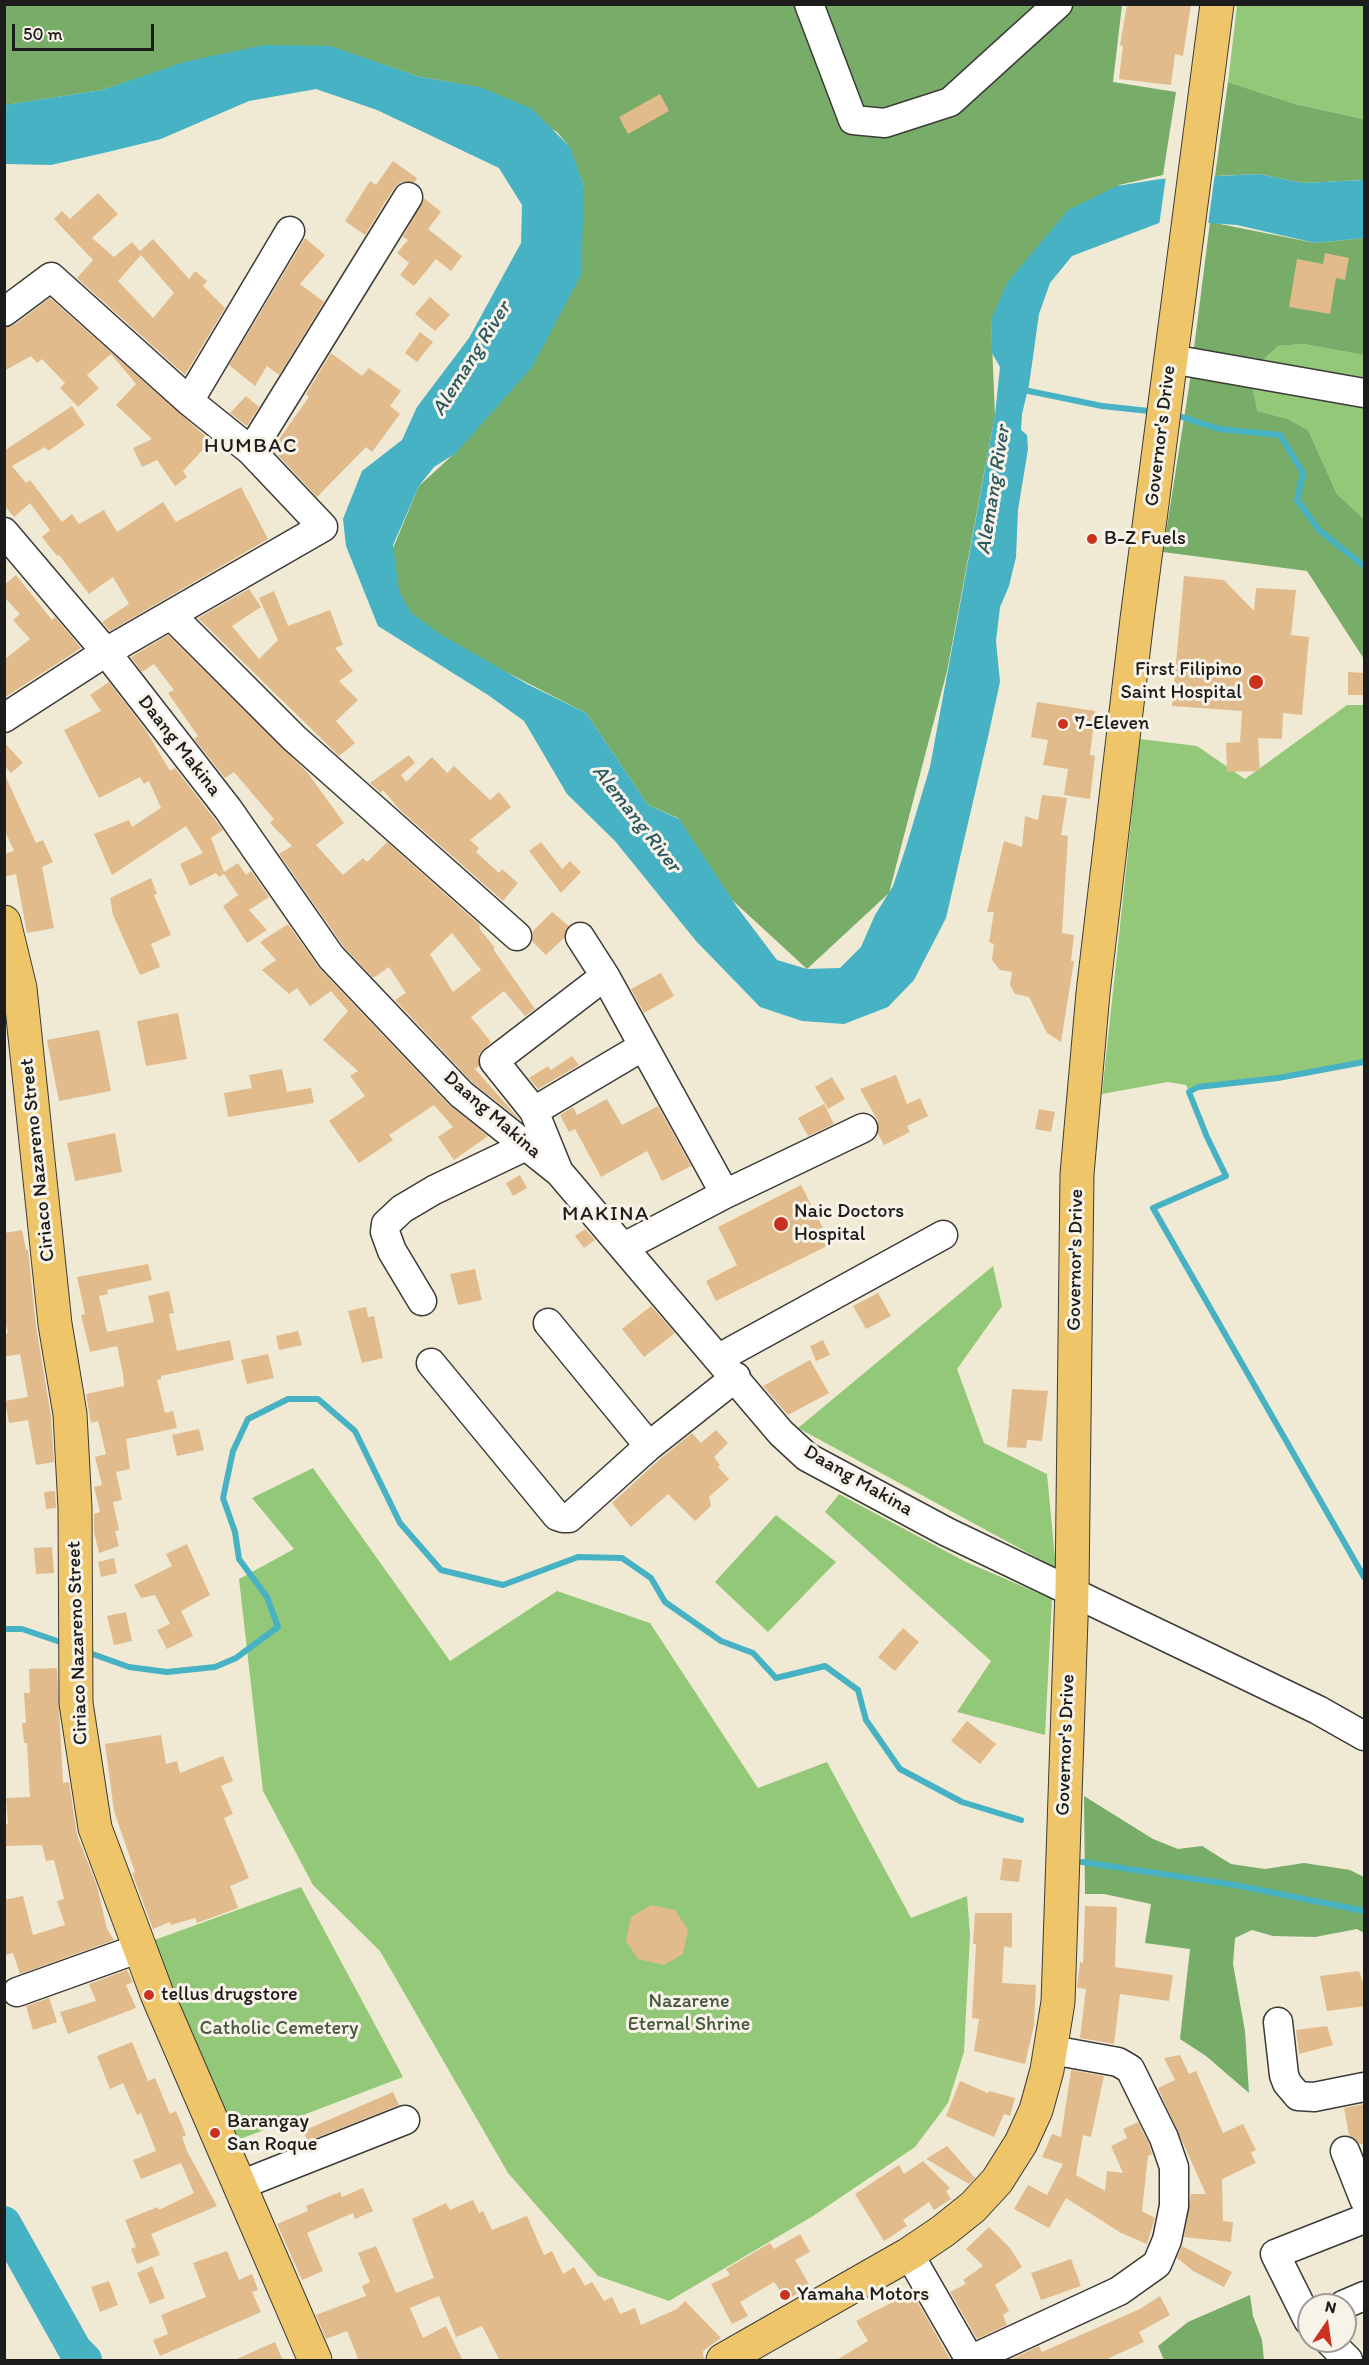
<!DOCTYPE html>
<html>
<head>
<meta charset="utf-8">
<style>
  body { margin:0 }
  #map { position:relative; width:1369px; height:2365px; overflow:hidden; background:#f0ead4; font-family:Itim,sans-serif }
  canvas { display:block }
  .frame { position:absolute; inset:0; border:6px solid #1c1c1c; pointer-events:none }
  .north { position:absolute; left:1297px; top:2293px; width:60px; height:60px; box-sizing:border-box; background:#f7f3e8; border:2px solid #9f9d96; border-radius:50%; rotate:13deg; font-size:16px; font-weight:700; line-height:24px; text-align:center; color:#1c1c1c }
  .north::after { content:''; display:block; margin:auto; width:21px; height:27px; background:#c8321e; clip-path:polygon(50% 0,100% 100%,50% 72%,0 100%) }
  .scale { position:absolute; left:12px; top:24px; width:142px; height:27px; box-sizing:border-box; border:3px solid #1c1c1c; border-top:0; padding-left:8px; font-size:18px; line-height:21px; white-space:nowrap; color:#1c1c1c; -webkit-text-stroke:4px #f7f3e8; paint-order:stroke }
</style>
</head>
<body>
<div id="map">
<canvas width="1369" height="2365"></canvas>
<div class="frame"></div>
<div class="north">N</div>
<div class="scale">50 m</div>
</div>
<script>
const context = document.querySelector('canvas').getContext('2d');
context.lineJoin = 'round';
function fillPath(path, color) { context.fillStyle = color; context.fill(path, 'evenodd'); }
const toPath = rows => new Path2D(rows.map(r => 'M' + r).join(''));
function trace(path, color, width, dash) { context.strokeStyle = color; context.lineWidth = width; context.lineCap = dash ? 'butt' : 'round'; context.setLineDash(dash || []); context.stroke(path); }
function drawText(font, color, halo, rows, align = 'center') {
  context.font = font + ' Itim,sans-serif'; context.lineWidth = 6; context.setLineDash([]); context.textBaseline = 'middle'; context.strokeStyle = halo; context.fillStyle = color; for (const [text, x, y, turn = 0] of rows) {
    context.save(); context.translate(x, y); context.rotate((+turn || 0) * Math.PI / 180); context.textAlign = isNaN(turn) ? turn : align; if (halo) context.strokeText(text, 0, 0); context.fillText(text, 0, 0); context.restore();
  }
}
const green = toPath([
  [1237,5,1364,5,1364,119,1295,104,1228,82],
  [1303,344,1364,355,1364,519,1337,494,1308,430,1288,419,1256,411,1253,390,1261,362,1278,346],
  [1347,705,1364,705,1364,1062,1278,1078,1198,1087,1189,1092,1186,1085,1168,1082,1102,1094,1140,739,1197,746,1245,779],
  [993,1266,1002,1306,957,1369,984,1443,1047,1474,1056,1568,798,1428],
  [313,1468,450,1661,557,1591,650,1623,758,1788,827,1762,911,1918,967,1896,970,1935,964,2052,948,2103,915,2147,813,2216,669,2301,598,2276,508,2173,380,1951,313,1885,263,1791,239,1579,294,1549,252,1498],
  [839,1494,966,1562,1052,1599,1045,1735,957,1712,991,1661,825,1512],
  [776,1515,836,1562,768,1632,715,1582],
  [301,1887,403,2077,235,2141,146,1943]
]);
const forest = toPath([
  [4,5,1122,5,1113,82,1176,92,1163,175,1119,185,991,320,995,415,947,671,889,893,807,969,731,899,678,818,648,805,586,713,397,616,393,548,419,486,456,452,584,186,569,146,557,132,478,87,420,77,334,48,177,65,102,90,5,105],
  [1228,82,1295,104,1364,119,1364,180,1303,183,1259,174,1215,176],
  [1210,222,1315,243,1364,238,1364,355,1303,344,1278,346,1261,362,1253,390,1257,411,1288,419,1308,430,1337,494,1364,519,1364,659,1307,571,1163,552,1190,380],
  [1084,1796,1153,1839,1178,1849,1202,1846,1231,1864,1265,1869,1304,1863,1350,1870,1364,1877,1364,1933,1357,1929,1315,1937,1273,1936,1252,1930,1235,1938,1233,1964,1245,2031,1249,2093,1261,2136,1249,2093,1206,2056,1180,2039,1190,1949,1145,1943,1151,1904,1104,1894,1085,1894],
  [1250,2295,1253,2316,1262,2340,1264,2360,1164,2360,1158,2346,1188,2322]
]);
const water = toPath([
  [264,45,330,46,420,77,480,87,532,109,570,147,584,186,581,275,532,367,456,453,434,467,419,486,393,545,399,591,411,613,440,634,527,684,586,713,648,805,679,819,737,907,777,960,807,969,840,968,861,947,875,915,893,886,906,847,930,767,995,415,1000,367,992,353,991,320,1007,283,1068,210,1117,186,1160,179,1259,174,1303,183,1364,180,1364,238,1315,243,1237,225,1167,220,1072,256,1050,283,1039,314,1029,385,1022,414,1021,430,1027,435,1028,449,1018,510,1016,557,1009,586,1000,607,996,641,1000,682,988,737,946,918,914,980,888,1007,844,1024,802,1021,760,1007,696,941,615,841,567,794,524,721,488,695,378,626,346,546,343,519,362,471,402,440,417,407,469,338,521,243,522,205,499,168,377,110,316,89,249,101,161,139,112,151,51,165,5,164,4,105,102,90,184,62]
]);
const pier = toPath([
  [1215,173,1208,225,1168,223,1159,226,1166,176]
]);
const stream = toPath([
  [1019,389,1102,406,1149,411],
  [1179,416,1219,429,1280,435,1303,473,1297,500,1319,530,1364,566],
  [1364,1062,1278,1078,1198,1087,1189,1092,1207,1137,1226,1176,1153,1208,1364,1577],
  [4,1629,22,1629,66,1644],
  [84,1651,129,1667,167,1672,215,1667,236,1658,278,1627,267,1597,239,1559,235,1532,223,1498,233,1451,248,1419,288,1399,318,1399,355,1431,400,1523,441,1570,503,1585,578,1557,622,1558,651,1578,665,1602,721,1641,753,1653,776,1678,825,1666,858,1690,866,1720,900,1769,962,1802,1021,1820],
  [1082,1862,1235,1885,1364,1911]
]);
const river = toPath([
  [4,2223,75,2350,85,2360]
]);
const building = toPath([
  [1127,4,1191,4,1183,56,1175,54,1171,85,1119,79,1123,46,1120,45],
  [660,94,669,111,628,134,619,117],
  [393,161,417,178,415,182,401,182,394,188,365,235,345,221,370,181,376,185],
  [98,193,118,214,92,238,114,257,132,242,140,251,153,239,189,279,195,271,207,281,203,286,225,308,185,375,77,278,93,260,54,219,62,211,70,219],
  [141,255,174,293,153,318,118,281],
  [424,198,441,212,428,229,462,256,451,271,436,259,414,286,400,275,409,263,397,253,408,240,403,237],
  [305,238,325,255,300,284,324,302,279,375,267,366,255,386,229,365],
  [1325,253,1349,258,1345,280,1336,278,1330,314,1289,307,1297,259,1323,264],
  [430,297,450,315,435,331,415,314],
  [50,298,211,441,183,471,187,477,175,486,157,460,142,467,133,448,152,439,116,405,136,384,111,354,87,375,99,388,78,407,60,388,65,383,42,359,37,363,31,356,4,371,4,328,14,325],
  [420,332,433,342,417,362,405,353],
  [331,353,362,376,369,368,401,391,390,406,400,414,372,452,366,447,317,497,272,449,309,397,306,394],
  [246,396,259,407,247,426,230,413],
  [72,406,85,425,48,451,45,447,12,466,26,483,30,480,62,522,72,514,79,524,104,510,117,532,163,502,176,522,241,487,268,539,110,631,102,622,129,604,113,577,89,594,59,555,57,556,42,537,50,530,30,503,14,517,4,505,4,451],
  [16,575,52,620,55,617,81,648,4,698,4,660,30,639,13,620,20,614,4,597,4,585],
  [1184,576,1224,580,1254,611,1256,588,1296,590,1291,635,1309,637,1302,715,1283,713,1282,739,1258,738,1260,771,1227,772,1226,743,1240,742,1242,711,1172,706],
  [249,589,261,607,232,626,259,659,278,640,259,598,274,591,288,626,330,610,343,645,335,648,353,671,339,681,358,700,336,721,355,743,339,756,198,618],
  [168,635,307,772,344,823,316,845,343,875,363,858,367,862,387,842,481,926,479,928,495,948,493,949,535,1009,525,1016,504,991,471,1017,491,1042,479,1054,479,1066,475,1069,520,1120,472,1082,395,1000,406,993,389,967,373,978,344,947,279,854,292,846,270,823,274,819,234,772,225,778,194,739,198,736,168,693,174,690,154,664,142,672,131,657],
  [452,933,481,970,453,992,430,954],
  [1348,672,1365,673,1365,695,1348,695],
  [109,682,145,729,170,771,175,768,223,830,211,838,224,872,238,863,246,875,251,871,269,897,249,910,267,930,247,943,223,906,238,895,224,874,219,877,216,873,190,886,180,864,203,853,186,826,112,875,94,834,129,820,132,827,161,808,149,781,144,784,140,777,99,798,64,730,101,711,90,695],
  [1037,702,1095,711,1090,755,1095,756,1090,799,1064,795,1068,769,1043,765,1048,740,1031,737],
  [4,742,23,763,11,773,4,765],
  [409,755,415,763,401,775,406,782,432,757,447,773,454,766,490,800,499,792,511,807,470,840,479,848,476,852,499,873,502,869,518,883,503,901,400,810,383,790,381,793,370,783],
  [4,773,36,843,43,840,53,862,42,867,54,928,27,933,16,874,4,877,4,854,14,851,4,829],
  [1042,795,1067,798,1061,835,1068,836,1062,933,1074,935,1071,961,1074,961,1061,1042,1047,1033,1029,997,1015,994,1010,985,1012,972,1000,970,992,960,994,944,989,942,994,912,987,912,1004,841,1022,847,1025,816,1038,820],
  [541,842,562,869,570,861,581,872,561,893,529,851],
  [151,878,157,894,154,895,171,935,151,944,160,967,140,975,113,915,110,898],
  [552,912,569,926,564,938,546,955,532,941,533,931],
  [288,924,319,968,449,1105,488,1136,454,1160,438,1137,453,1127,434,1105,389,1135,393,1140,359,1163,329,1121,365,1096,350,1076,358,1071,323,1040,348,1011,331,991,310,1006,297,988,289,994,262,970,276,960,260,942],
  [661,973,674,996,644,1013,631,989],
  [178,1013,187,1059,146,1066,137,1021],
  [99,1030,111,1091,59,1101,47,1040],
  [572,1056,579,1065,538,1089,529,1078,548,1066,551,1070],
  [282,1069,287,1092,311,1088,314,1103,228,1117,224,1093,252,1088,249,1075],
  [896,1075,907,1104,920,1098,928,1116,907,1126,910,1132,884,1145,878,1134,878,1121,860,1089],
  [832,1077,845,1099,828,1109,815,1087],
  [607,1099,622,1125,658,1106,691,1166,662,1181,647,1151,601,1177,575,1129,569,1132,560,1115,573,1107,577,1115],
  [824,1104,834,1124,808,1136,798,1118],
  [1039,1109,1055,1112,1051,1132,1035,1129],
  [115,1133,122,1172,75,1181,67,1143],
  [520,1175,527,1188,513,1196,506,1183],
  [801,1185,831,1244,716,1301,706,1281,737,1265,718,1227],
  [585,1229,595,1240,584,1248,575,1236],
  [22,1230,26,1250,28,1250,36,1326,51,1416,54,1462,36,1465,28,1420,9,1423,5,1401,28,1397,20,1354,4,1357,4,1333,8,1333,4,1316,4,1233],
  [148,1264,152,1280,107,1290,108,1294,99,1296,107,1332,154,1322,148,1296,169,1291,174,1313,169,1314,177,1351,230,1340,234,1360,161,1376,161,1379,157,1380,165,1413,173,1411,177,1428,126,1439,130,1469,116,1472,122,1500,113,1502,119,1530,115,1531,119,1546,99,1553,94,1532,94,1514,100,1512,94,1487,102,1485,95,1457,106,1454,98,1421,91,1423,86,1394,124,1386,123,1374,117,1346,90,1352,81,1315,85,1314,77,1277],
  [475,1269,482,1300,458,1305,450,1274],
  [878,1293,891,1316,866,1329,853,1306],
  [651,1306,675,1333,644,1357,622,1329],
  [366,1307,368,1317,374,1316,383,1358,362,1363,348,1311],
  [298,1331,302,1345,279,1350,276,1336],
  [823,1340,830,1355,816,1361,810,1346],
  [268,1354,274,1378,247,1384,241,1360],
  [810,1360,829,1393,788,1415,763,1386],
  [1012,1389,1048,1391,1042,1441,1027,1440,1026,1448,1007,1447],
  [199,1429,204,1450,177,1456,172,1435],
  [716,1430,728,1443,714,1457,720,1465,718,1467,729,1479,709,1497,711,1506,695,1521,668,1494,631,1527,612,1503,660,1459,692,1433,701,1443],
  [55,1491,56,1508,46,1509,44,1492],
  [187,1544,210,1595,181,1611,193,1636,167,1649,157,1630,170,1624,155,1595,141,1598,134,1585,172,1566,166,1554],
  [52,1547,54,1573,36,1574,34,1548],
  [114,1558,117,1573,101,1577,98,1562],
  [126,1612,132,1641,114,1645,107,1616],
  [903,1628,919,1642,895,1671,878,1657],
  [57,1668,63,1783,69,1782,77,1835,97,1886,107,1929,114,1940,20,1974,13,1953,4,1955,4,1900,23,1896,33,1935,65,1925,57,1901,64,1899,54,1860,46,1861,42,1845,4,1846,4,1824,8,1824,6,1798,30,1797,27,1743,24,1743,22,1723,26,1723,24,1693,30,1693,29,1669],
  [967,1721,996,1744,980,1764,951,1741],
  [161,1735,166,1764,177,1761,180,1773,223,1756,233,1781,221,1786,233,1814,224,1818,249,1878,230,1886,238,1908,197,1923,195,1918,171,1925,170,1922,153,1929,132,1873,135,1872,114,1811,105,1744],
  [1003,1858,1022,1860,1019,1882,1000,1880],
  [651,1905,675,1910,688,1930,683,1954,664,1965,638,1959,626,1941,631,1917],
  [1085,1906,1117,1907,1115,1967,1173,1975,1169,2001,1120,1994,1114,2044,1080,2038,1086,1989,1077,1988,1080,1962,1083,1963],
  [975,1913,1012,1913,1012,1948,1004,1946,1002,1983,1036,1985,1034,2025,1025,2064,974,2051,979,2019,972,2018,976,1944,973,1944],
  [127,1970,133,1982,126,1985,136,2008,68,2034,60,2012,96,2001,89,1984],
  [1359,1971,1365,1987,1365,2006,1327,2011,1320,1976],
  [49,1998,57,2022,33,2030,26,2006],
  [1327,2026,1333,2045,1299,2054,1296,2030],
  [132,2042,148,2081,155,2078,170,2114,176,2111,186,2135,182,2137,187,2151,217,2206,151,2234,160,2255,137,2264,131,2249,136,2247,125,2220,158,2207,159,2210,194,2193,181,2163,141,2179,133,2160,156,2151,141,2113,137,2115,123,2083,110,2089,97,2056],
  [1180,2055,1189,2074,1196,2071,1223,2133,1243,2124,1256,2150,1251,2153,1256,2163,1222,2179,1223,2221,1233,2222,1231,2242,1184,2237,1191,2194,1206,2194,1158,2088,1175,2080,1164,2058],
  [1071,2070,1104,2076,1091,2137,1083,2135,1076,2175,1105,2191,1107,2171,1123,2173,1111,2146,1127,2138,1123,2129,1138,2122,1149,2144,1152,2154,1148,2156,1142,2211,1155,2218,1147,2244,1121,2233,1066,2198,1049,2228,1014,2209,1028,2185,1047,2195,1063,2164,1042,2157,1052,2134,1061,2137],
  [960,2081,988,2093,989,2091,1015,2098,1010,2116,1004,2114,994,2137,946,2116],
  [393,2092,399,2105,308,2141,303,2131],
  [1365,2104,1365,2144,1360,2144,1349,2135,1344,2108],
  [947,2146,975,2178,969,2184,926,2159],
  [923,2161,950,2188,946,2191,951,2199,934,2210,929,2202,903,2220,907,2226,884,2241,855,2194,899,2165,904,2174],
  [363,2188,373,2211,355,2219,353,2213,307,2233,323,2271,302,2280,277,2224,308,2211,306,2206,340,2192,342,2197],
  [473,2200,479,2213,483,2211,492,2230,527,2216,544,2255,552,2251,563,2274,574,2267,585,2286,592,2282,604,2301,612,2297,620,2314,635,2308,641,2325,677,2309,685,2301,721,2338,703,2351,704,2361,500,2361,482,2326,456,2337,439,2296,410,2308,423,2338,446,2326,463,2361,359,2361,347,2331,326,2339,316,2315,366,2296,362,2286,370,2282,358,2253,376,2246,396,2293,434,2278,412,2219,446,2203,450,2210],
  [989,2227,1010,2248,1022,2267,995,2285,1009,2311,1003,2315,1007,2325,977,2339,950,2292,966,2284,963,2280,983,2266,966,2249],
  [800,2234,810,2252,795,2260,810,2286,787,2300,774,2282,740,2302,748,2316,732,2324,711,2284,730,2275,726,2269,770,2243,774,2249],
  [1182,2246,1232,2272,1224,2287,1193,2271,1177,2258],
  [227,2251,239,2280,252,2274,258,2290,252,2292,261,2312,160,2356,153,2340,168,2334,161,2315,206,2297,193,2263],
  [1071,2259,1081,2286,1041,2300,1031,2273],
  [152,2266,165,2298,150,2304,137,2273],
  [109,2281,118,2305,100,2312,91,2287],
  [912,2292,951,2361,835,2361,868,2341,856,2321],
  [1160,2296,1170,2315,1139,2332,1144,2342,1103,2361,1008,2361,1039,2346,1042,2352,1140,2309],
  [275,2342,283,2361,232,2361]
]);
const minor = toPath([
  [809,4,853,120,885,123,950,102,1058,4],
  [4,312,51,277,189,401,251,451,323,527,106,652,4,718],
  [1171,359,1364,393],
  [189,401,290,231],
  [251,451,408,197],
  [4,532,106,652,228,809,331,957,461,1094,559,1172,781,1433,807,1457,947,1532,1318,1710,1364,1736],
  [171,615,294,738,517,936],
  [580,937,605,976,725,1194],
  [534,1111,642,1047],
  [558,1170,534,1111,494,1061,605,976],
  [624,1247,725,1194,863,1128],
  [422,1301,392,1251,385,1232,386,1224,402,1209,434,1190,526,1146],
  [548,1323,649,1446],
  [719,1358,943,1235],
  [431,1363,557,1516,563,1518,569,1518,649,1446,736,1377],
  [17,1992,140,1948],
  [1278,2022,1284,2075,1287,2083,1298,2096,1314,2097,1364,2087],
  [1345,2151,1364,2199],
  [238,2186,405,2120],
  [909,2254,970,2360],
  [1343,2305,1364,2296],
  [1308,2320,1275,2254,1364,2219],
  [1329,2341,1348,2360],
  [970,2360,1119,2291,1157,2264,1167,2240,1174,2206,1174,2167,1164,2138,1130,2069,1118,2062,1052,2050]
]);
const major = toPath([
  [4,922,20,988,55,1324,70,1414,75,1508,76,1703,95,1828,157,1994,315,2360],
  [723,2360,909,2254,943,2231,973,2207,997,2181,1021,2143,1036,2110,1047,2070,1058,2002,1072,1590,1077,1174,1093,993,1137,619,1217,4]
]);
const markers = [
  [1092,539,6,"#c8321e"],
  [1256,682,8,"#c8321e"],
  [1063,724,6,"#c8321e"],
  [781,1224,8,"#c8321e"],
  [149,1995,6,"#c8321e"],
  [215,2133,6,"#c8321e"],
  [785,2295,6,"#c8321e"]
];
const streetNames = [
  ["Governor's Drive",1161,436,-83],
  ["Daang Makina",179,746,52],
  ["Daang Makina",492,1115,41],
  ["Ciriaco Nazareno Street",38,1160,-96],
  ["Governor's Drive",1076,1260,-89],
  ["Daang Makina",858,1481,30],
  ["Ciriaco Nazareno Street",78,1643,-92],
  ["Governor's Drive",1066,1745,-88]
];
const poiNames = [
  ["B-Z Fuels",1104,539],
  ["First Filipino",1242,670,"right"],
  ["Saint Hospital",1242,693,"right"],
  ["7-Eleven",1075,724],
  ["Naic Doctors",794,1212],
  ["Hospital",794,1235],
  ["tellus drugstore",161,1995],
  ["Barangay",227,2122],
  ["San Roque",227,2145],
  ["Yamaha Motors",797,2295]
];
const parkNames = [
  ["Nazarene",689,2002],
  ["Eternal Shrine",689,2025],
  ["Catholic Cemetery",279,2029]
];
const waterNames = [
  ["Alemang River",472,359,-58],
  ["Alemang River",994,490,-81],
  ["Alemang River",636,819,52]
];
const neighbourhoodNames = [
  ["HUMBAC",251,447],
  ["MAKINA",606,1215]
];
fillPath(green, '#94c879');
fillPath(forest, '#77ac69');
fillPath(water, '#46b2c4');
fillPath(pier, '#f0ead4');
trace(stream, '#46b2c4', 6);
trace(river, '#46b2c4', 34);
fillPath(building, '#e1bb8c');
trace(minor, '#3c3b38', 31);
trace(major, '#3c3b38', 35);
trace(minor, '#fff', 28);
trace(major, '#eec569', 33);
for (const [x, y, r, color] of markers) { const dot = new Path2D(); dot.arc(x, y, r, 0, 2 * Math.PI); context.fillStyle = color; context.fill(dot); trace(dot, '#f7f3e8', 2); }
drawText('20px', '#1c1c1c', '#f7f3e8', streetNames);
drawText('20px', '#1c1c1c', '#f7f3e8', poiNames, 'left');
drawText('20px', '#46583d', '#f7f3e8', parkNames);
drawText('italic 21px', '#2d585f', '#f7f3e8', waterNames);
context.letterSpacing = '1.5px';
drawText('21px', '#1c1c1c', '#f7f3e8', neighbourhoodNames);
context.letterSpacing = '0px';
</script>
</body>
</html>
